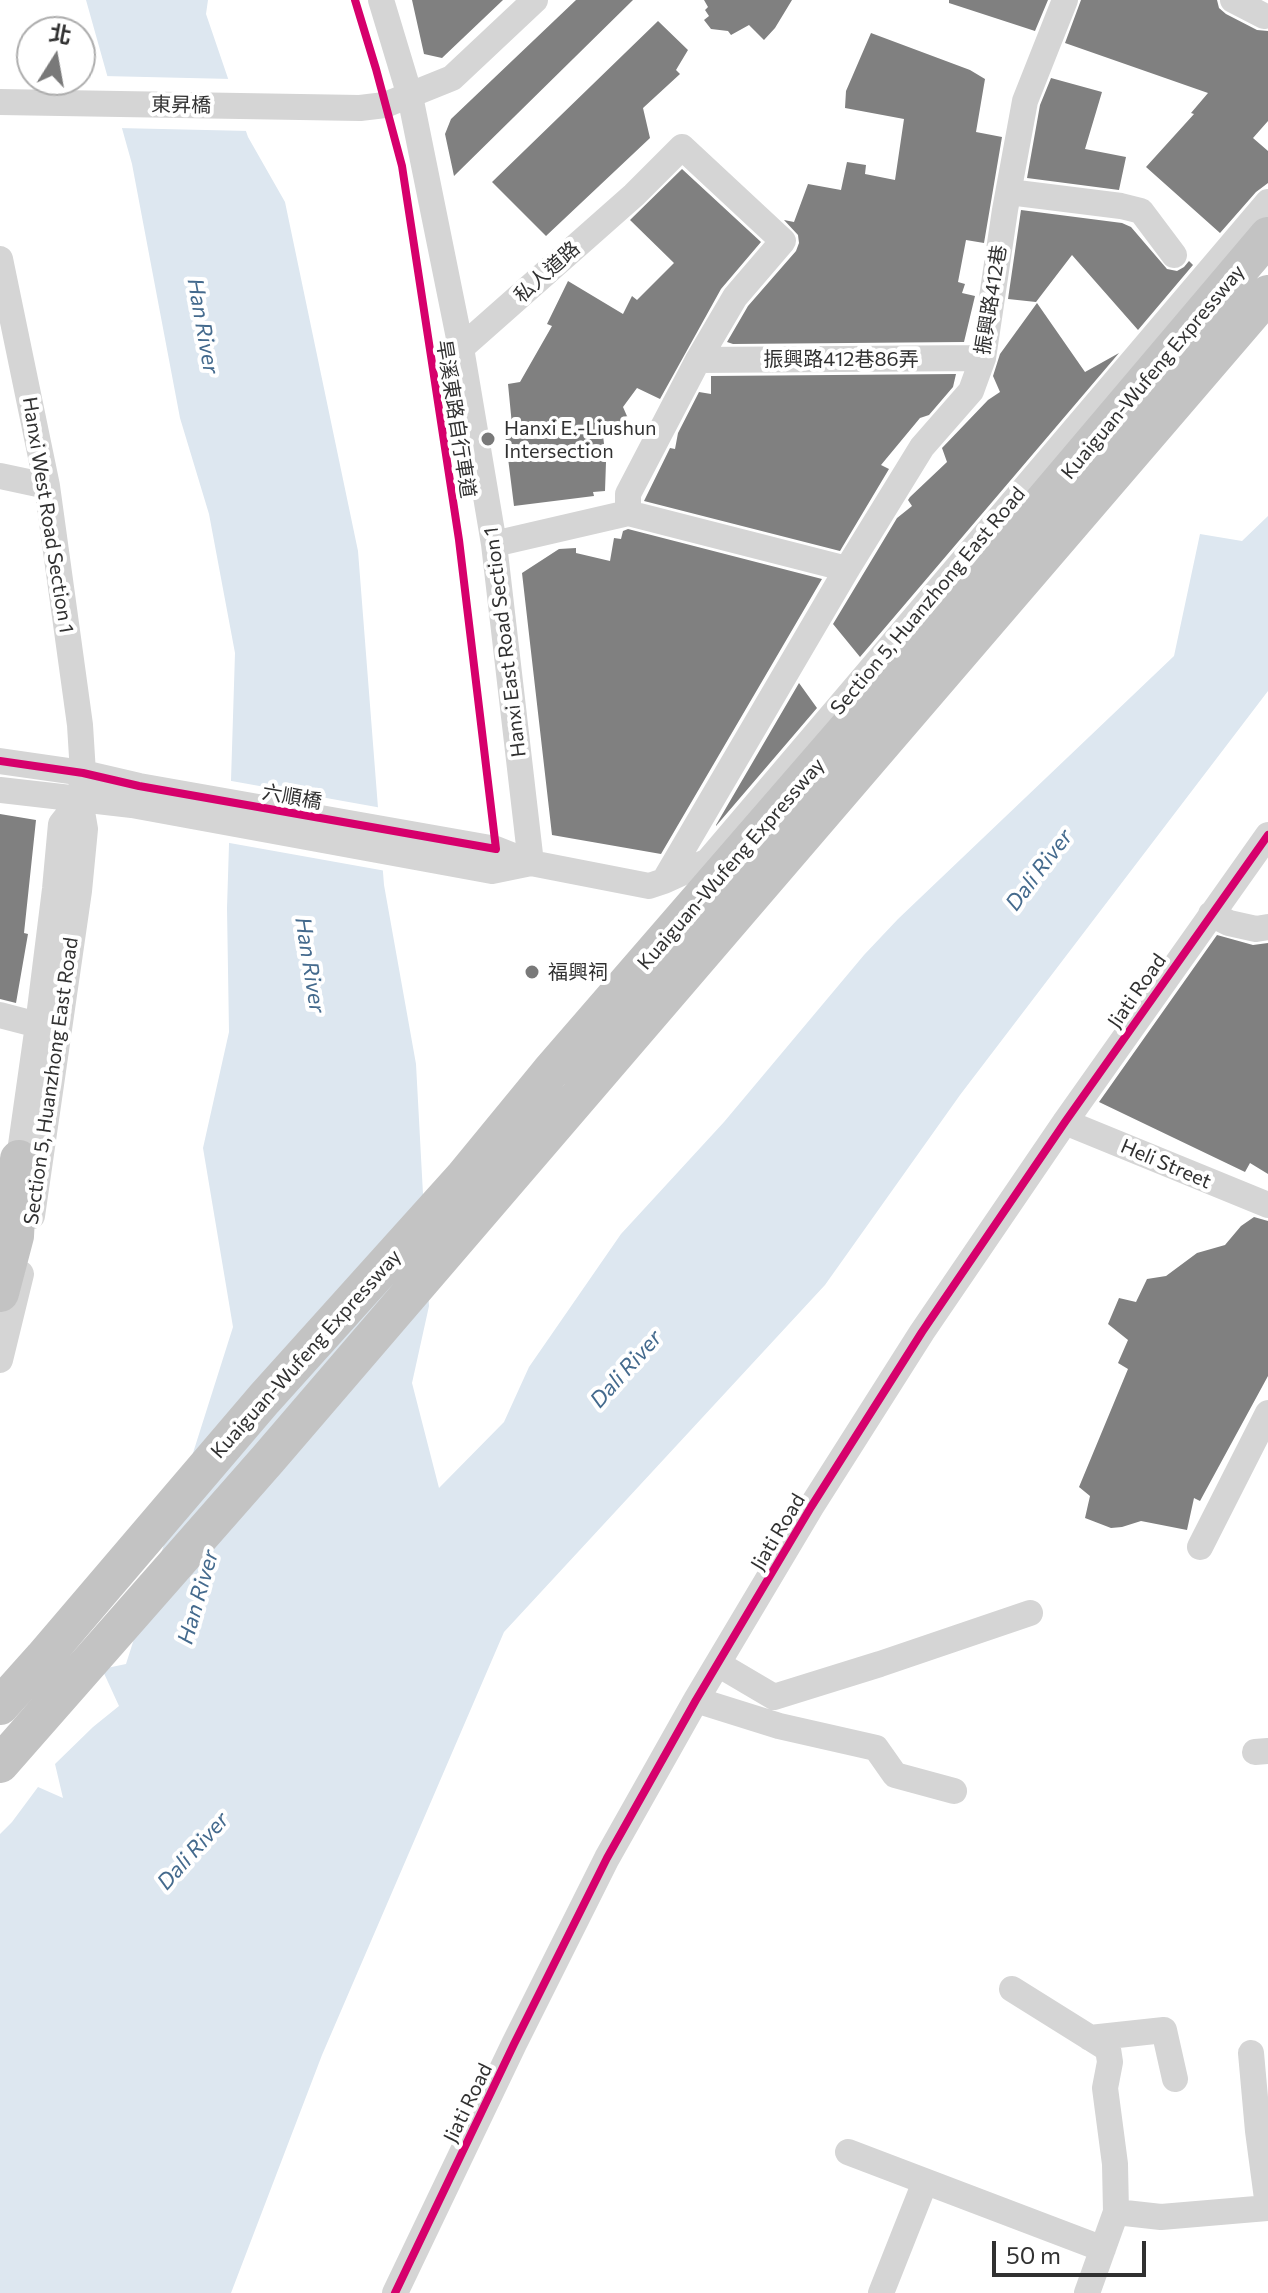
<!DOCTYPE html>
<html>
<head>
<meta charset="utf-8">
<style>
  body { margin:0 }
  #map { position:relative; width:1268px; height:2293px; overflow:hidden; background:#fff; font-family:Commissioner,"Noto Sans TC",sans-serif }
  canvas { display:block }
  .north { position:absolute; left:16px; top:16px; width:80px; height:80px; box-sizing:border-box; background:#fff; border:2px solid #adadad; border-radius:50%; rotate:11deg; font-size:22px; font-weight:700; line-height:32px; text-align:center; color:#313131 }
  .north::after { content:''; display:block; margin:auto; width:28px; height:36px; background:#797979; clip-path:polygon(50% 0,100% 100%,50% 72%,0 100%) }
  .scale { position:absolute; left:992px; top:2241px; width:154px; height:36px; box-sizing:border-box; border:4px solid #313131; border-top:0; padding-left:10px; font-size:24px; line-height:28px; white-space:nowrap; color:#313131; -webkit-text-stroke:6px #fff; paint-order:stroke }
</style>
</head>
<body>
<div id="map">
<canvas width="1268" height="2293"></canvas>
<div class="north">北</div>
<div class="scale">50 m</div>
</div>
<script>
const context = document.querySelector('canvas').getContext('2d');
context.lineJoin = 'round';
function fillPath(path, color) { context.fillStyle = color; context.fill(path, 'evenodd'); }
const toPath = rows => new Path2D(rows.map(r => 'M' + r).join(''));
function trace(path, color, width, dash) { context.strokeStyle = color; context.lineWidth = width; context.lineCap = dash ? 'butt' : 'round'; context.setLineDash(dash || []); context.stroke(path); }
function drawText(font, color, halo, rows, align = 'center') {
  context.font = font + ' Commissioner,"Noto Sans TC",sans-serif'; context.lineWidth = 8; context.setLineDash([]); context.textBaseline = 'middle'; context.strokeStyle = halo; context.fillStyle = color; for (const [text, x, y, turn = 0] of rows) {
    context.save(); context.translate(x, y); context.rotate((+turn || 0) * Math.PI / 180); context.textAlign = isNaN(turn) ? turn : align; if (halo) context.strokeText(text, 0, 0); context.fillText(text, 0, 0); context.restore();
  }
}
const water = toPath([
  [86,0,208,0,206,14,248,137,285,202,358,551,384,885,416,1064,429,1306,412,1383,439,1488,504,1422,529,1367,621,1234,724,1122,864,955,898,919,1174,656,1200,534,1242,541,1268,516,1268,691,960,1095,825,1285,504,1632,322,2055,231,2293,0,2293,0,1834,12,1822,38,1787,63,1798,55,1764,93,1727,119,1706,102,1669,126,1664,233,1327,203,1148,229,1032,227,908,235,653,209,514,180,418,132,164]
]);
const pier = toPath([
  [103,76,232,79,250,131,118,128],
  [226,780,382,808,386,871,224,842]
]);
const building = toPath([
  [412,0,503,0,442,58,424,54],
  [576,0,633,0,454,176,445,134,451,119],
  [704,0,792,0,775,28,764,40,749,25,731,35,728,31,711,29,704,20,709,16,705,10,708,7],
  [949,0,1048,0,1035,31,949,3],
  [1081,0,1217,0,1219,8,1226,14,1257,30,1268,31,1268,121,1253,138,1268,151,1268,183,1256,192,1220,233,1146,167,1194,114,1191,113,1208,93,1065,43],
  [658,21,688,50,676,70,680,74,643,108,650,138,546,236,492,182],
  [871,33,970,70,985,79,976,132,1002,137,984,243,966,240,958,282,965,284,962,293,975,296,964,342,733,344,727,342,748,306,796,251,799,243,798,235,784,220,794,222,808,184,841,190,847,162,866,165,865,174,895,180,904,119,845,108,846,91],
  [1051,78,1102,92,1085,149,1126,157,1119,190,1027,178,1040,105],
  [682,169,761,242,721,289,660,399,637,388,623,407,630,423,602,426,606,462,605,491,593,492,594,496,514,506,504,426,512,425,508,384,520,382,552,326,547,324,568,281,623,314,632,296,637,300,674,263,630,220],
  [1021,210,1122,223,1131,227,1167,269,1177,271,1184,267,1189,261,1193,265,1138,330,1072,255,1036,302,1008,299],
  [1037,303,1085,372,1119,353,860,657,833,624,897,518,912,506,908,500,910,497,947,462,942,448,988,400,1000,392,993,376,1000,354],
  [956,374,953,387,929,415,920,418,881,465,889,469,840,551,644,501,670,448,675,449,678,433,699,392,711,394,711,376],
  [628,529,822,579,661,854,552,835,522,573,559,549,576,548,576,553,610,561,614,538,621,539,623,531],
  [799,683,817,708,716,826,716,825],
  [0,814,36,820,24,933,28,934,16,1003,0,999],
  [1217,935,1253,945,1268,943,1268,1174,1250,1163,1245,1172,1099,1102],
  [1254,1217,1268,1221,1268,1376,1200,1501,1194,1498,1187,1530,1141,1521,1122,1527,1111,1528,1085,1518,1090,1496,1079,1487,1128,1369,1118,1363,1128,1340,1108,1324,1119,1298,1136,1302,1147,1279,1166,1276,1197,1253,1225,1245,1241,1226]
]);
const minor = toPath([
  [381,0,410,96,461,348,494,544,531,863],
  [1233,0,1264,16],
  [0,102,360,108,385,105,452,78,535,0],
  [1009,192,1121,206,1141,211,1174,255],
  [0,259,47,486,80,725,83,773,80,800,61,824,55,889,38,1025,19,1159,15,1176],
  [461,348,634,195,682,147,783,241,735,297,698,360,628,494,628,513],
  [698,360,983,358],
  [0,476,47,486],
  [494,544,628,513,847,569],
  [0,761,83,773,139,786,496,849,531,863,649,886,664,881,708,861,1268,202],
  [0,790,132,805,492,871,531,863],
  [664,881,847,569,922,447,971,391,983,358,1005,210,1025,101,1065,0],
  [1211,914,1229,923,1256,929,1268,927],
  [0,1015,38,1025],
  [1065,1122,1268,1205],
  [32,1216,79,891,85,829,80,800],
  [0,1360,21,1274],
  [1200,1547,1268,1413],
  [718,1664,774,1697,880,1664,1030,1613],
  [696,1700,779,1726,876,1748,895,1775,954,1791],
  [1255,1752,1268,1751],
  [1012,1989,1108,2049,1110,2062,1105,2088,1115,2164,1116,2212],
  [1090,2038,1164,2030,1175,2079],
  [1251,2053,1258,2131,1268,2206],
  [848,2152,1103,2249],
  [395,2293,514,2044,607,1858,696,1700,811,1507,922,1332,1065,1122,1268,835],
  [881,2293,925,2182],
  [1087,2293,1116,2212,1161,2217,1268,2208]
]);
const highway = toPath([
  [0,1293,15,1236,19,1159],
  [0,1706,43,1658,264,1399,463,1178,550,1072,1004,548,1268,236],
  [0,1764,268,1459,1268,294]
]);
const cycleway = toPath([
  [0,761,83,773,139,786,496,849,459,540,402,166,376,69,355,0],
  [395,2293,514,2044,607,1858,696,1700,811,1507,922,1332,1065,1122,1268,835]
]);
const markers = [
  [488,439,8,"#797979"],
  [532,972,8,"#797979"]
];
const streetNames = [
  ["東昇橋",181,105,1],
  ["私人道路",547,272,-42],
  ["振興路412巷",991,300,-81],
  ["振興路412巷86弄",841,359],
  ["Kuaiguan-Wufeng Expressway",1153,372,-50],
  ["旱溪東路自行車道",456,419,81],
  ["Hanxi West Road Section 1",48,515,81],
  ["Section 5, Huanzhong East Road",928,601,-50],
  ["Hanxi East Road Section 1",505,642,-97],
  ["六順橋",292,797,10],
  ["Kuaiguan-Wufeng Expressway",731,864,-49],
  ["Jiati Road",1137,991,-55],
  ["Section 5, Huanzhong East Road",51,1081,-82],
  ["Heli Street",1166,1164,23],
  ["Kuaiguan-Wufeng Expressway",306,1354,-48],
  ["Jiati Road",778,1532,-59],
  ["Jiati Road",468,2103,-64]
];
const poiNames = [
  ["Hanxi E.-Liushun",504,428],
  ["Intersection",504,451],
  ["福興祠",548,972]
];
const waterNames = [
  ["Han River",203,326,80],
  ["Dali River",1039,870,-53],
  ["Han River",310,965,81],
  ["Dali River",626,1369,-48],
  ["Han River",198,1597,-74],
  ["Dali River",193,1851,-48]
];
fillPath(water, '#dde7f0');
fillPath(pier, '#fff');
fillPath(building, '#808080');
trace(minor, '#d5d5d5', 26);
trace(highway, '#c3c3c3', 38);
trace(cycleway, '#d6006c', 8);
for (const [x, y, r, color] of markers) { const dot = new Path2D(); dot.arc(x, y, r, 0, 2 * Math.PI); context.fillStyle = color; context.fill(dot); trace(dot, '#fff', 3); }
drawText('20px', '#313131', '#fff', streetNames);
drawText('20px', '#313131', '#fff', poiNames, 'left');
drawText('italic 22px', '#446a8d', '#fff', waterNames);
</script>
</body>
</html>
